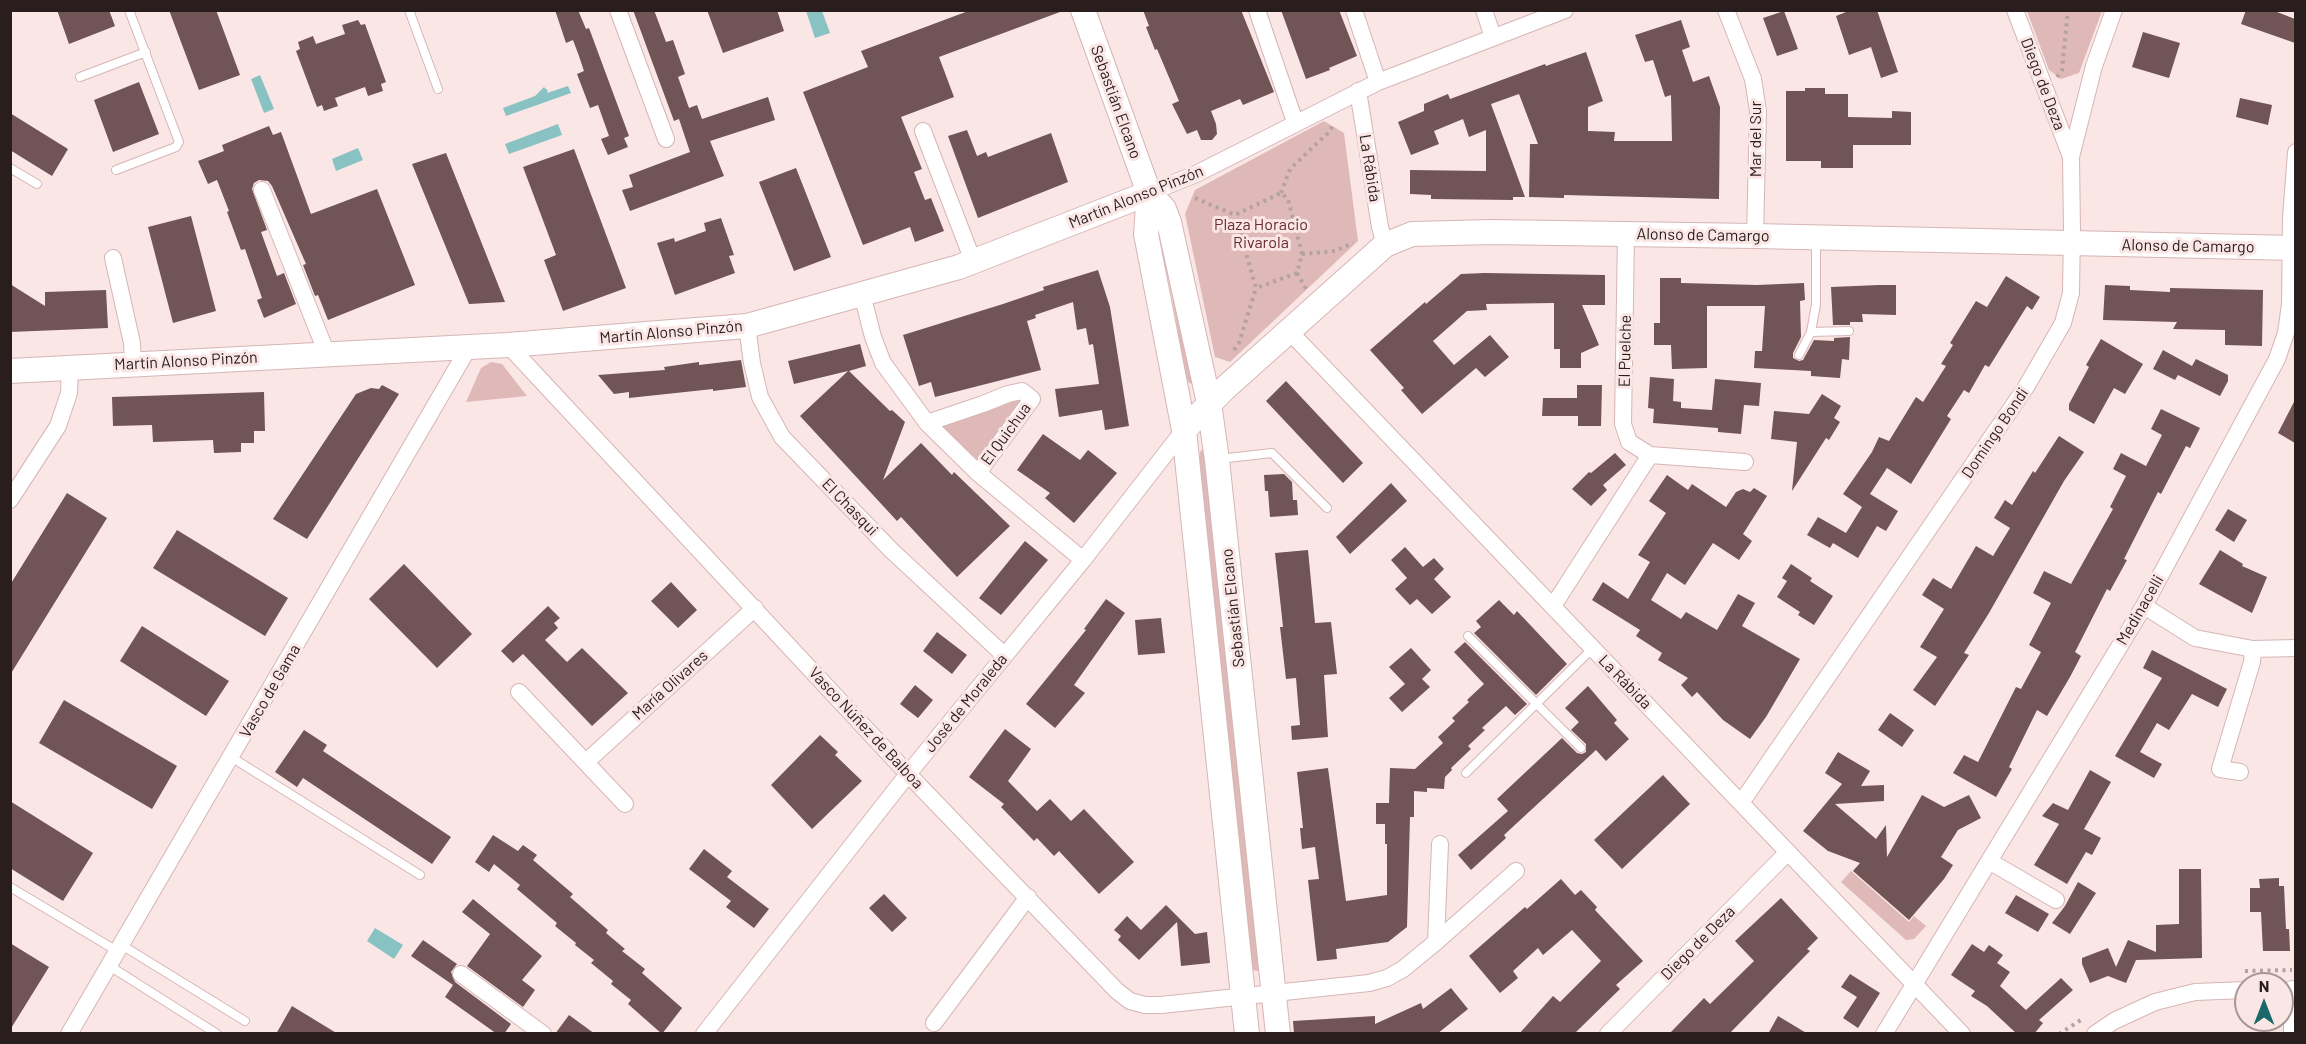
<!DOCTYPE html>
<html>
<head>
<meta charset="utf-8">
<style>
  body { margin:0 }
  #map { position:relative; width:2306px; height:1044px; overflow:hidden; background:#fbe6e6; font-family:Barlow,sans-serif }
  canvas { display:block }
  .frame { position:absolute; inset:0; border:12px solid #291d1d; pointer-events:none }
  .north { position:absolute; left:2234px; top:972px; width:60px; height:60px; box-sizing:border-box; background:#fbe6e6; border:2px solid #a79696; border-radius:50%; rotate:0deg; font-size:16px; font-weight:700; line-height:24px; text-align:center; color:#291d1d }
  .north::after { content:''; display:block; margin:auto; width:21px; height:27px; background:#1b686a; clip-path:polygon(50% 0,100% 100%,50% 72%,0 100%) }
</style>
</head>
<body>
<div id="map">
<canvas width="2306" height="1044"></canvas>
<div class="frame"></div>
<div class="north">N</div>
</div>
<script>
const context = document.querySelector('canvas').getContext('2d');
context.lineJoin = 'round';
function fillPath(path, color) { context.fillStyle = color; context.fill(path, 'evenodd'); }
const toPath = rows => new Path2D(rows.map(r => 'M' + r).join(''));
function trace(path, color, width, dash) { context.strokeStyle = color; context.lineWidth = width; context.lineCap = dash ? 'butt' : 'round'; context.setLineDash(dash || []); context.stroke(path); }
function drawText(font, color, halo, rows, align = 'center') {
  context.font = font + ' Barlow,sans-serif'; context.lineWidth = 6; context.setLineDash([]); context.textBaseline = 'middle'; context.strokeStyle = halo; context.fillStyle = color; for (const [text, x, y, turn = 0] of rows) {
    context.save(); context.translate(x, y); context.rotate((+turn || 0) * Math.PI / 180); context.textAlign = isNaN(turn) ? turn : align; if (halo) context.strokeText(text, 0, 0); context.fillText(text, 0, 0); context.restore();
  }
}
const green = toPath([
  [2027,11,2102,11,2079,73,2061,79,2049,70],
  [1324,121,1344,133,1358,241,1230,362,1215,357,1185,214,1195,190],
  [1160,229,1195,386,1188,382,1185,371],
  [491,362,502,364,527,396,466,402,481,368],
  [1010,399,1027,400,976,466,938,426],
  [1205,447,1262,972,1253,970,1252,965,1200,464,1200,452],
  [1851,871,1909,922,1914,916,1926,926,1914,939,1906,940,1841,882]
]);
const water = toPath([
  [806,11,822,11,830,33,815,38],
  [260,75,274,109,264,113,251,79],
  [568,86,571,93,506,116,503,108,535,96,544,87,548,91,547,93],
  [558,124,562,135,509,154,505,144],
  [358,148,363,160,336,171,332,159],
  [375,928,403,945,394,959,367,941]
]);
const building = toPath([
  [57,10,109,10,115,26,69,44],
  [169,10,216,10,240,75,199,90],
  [555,10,578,10,586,29,589,28,629,136,624,138,628,147,608,155,601,139,609,136,598,105,590,108,577,74,584,71,579,56,573,40,566,43],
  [633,10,654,10,666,42,673,40,685,74,678,77,689,108,697,105,702,119,768,97,775,120,710,141,724,176,630,211,622,190,633,187,629,175,690,152,679,119,674,121],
  [707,10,777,10,784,31,723,53],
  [971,10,1060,10,1060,12,939,57,954,97,901,117,922,169,914,172,925,200,931,198,944,231,915,242,910,227,863,245,803,92,868,67,861,51],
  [1143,10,1241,10,1274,92,1243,105,1240,99,1211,111,1216,124,1217,134,1212,140,1201,140,1197,130,1187,134,1172,104,1179,101,1157,49,1155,50,1146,27,1149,26],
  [1281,10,1339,10,1357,56,1329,68,1330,70,1306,79],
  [1851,10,1877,10,1898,72,1881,78,1871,47,1849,55,1836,16],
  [2246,10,2272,10,2295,19,2295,43,2241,24],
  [1784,11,1798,49,1777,56,1763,18],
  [358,20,361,25,365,24,386,82,381,84,383,91,368,96,365,87,335,98,338,106,324,111,322,105,317,107,296,51,300,49,298,42,313,36,316,44,345,34,342,25],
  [1681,20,1690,47,1682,50,1693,82,1709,76,1720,107,1719,199,1564,195,1564,198,1529,197,1530,144,1538,144,1519,94,1491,104,1525,197,1513,197,1513,200,1431,199,1431,195,1410,194,1410,170,1486,171,1486,130,1469,137,1463,119,1434,131,1439,144,1411,155,1398,122,1424,111,1424,104,1448,94,1450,99,1545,64,1546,66,1586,52,1603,101,1588,107,1588,131,1615,132,1614,141,1672,141,1671,95,1665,97,1653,60,1645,62,1635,35],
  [2143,32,2180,43,2169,78,2132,67],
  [139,82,159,134,113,152,94,100],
  [1805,88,1825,88,1825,94,1848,94,1848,117,1892,118,1892,111,1911,112,1911,145,1853,145,1853,168,1821,168,1821,161,1786,161,1786,91,1805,91],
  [2240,98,2272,105,2268,125,2236,117],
  [10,113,68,149,52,176,10,150],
  [269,126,273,135,281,132,311,214,377,189,415,285,328,320,318,295,315,296,303,265,306,264,272,186,268,181,259,180,254,183,252,189,267,230,261,232,277,276,284,273,296,304,264,318,257,300,262,298,245,249,241,250,227,212,229,211,217,180,208,184,198,161,224,151,222,145],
  [967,130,977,156,986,152,988,157,1051,133,1068,182,978,218,948,136],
  [574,149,626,288,563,311,544,260,556,255,523,167],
  [446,153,505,302,469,304,412,164],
  [796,168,831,257,794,271,759,182],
  [191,216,216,311,173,323,148,227],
  [721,218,734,255,729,256,735,273,675,295,657,243,674,238,675,242,706,231,704,223],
  [1098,270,1110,307,1129,426,1105,430,1102,410,1059,417,1055,389,1099,384,1093,344,1089,345,1086,328,1077,330,1073,302,1035,315,1036,318,1027,321,1041,370,935,397,931,382,919,386,903,335,1003,304,1044,290,1043,287],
  [1485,273,1605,275,1605,305,1582,305,1599,345,1581,353,1581,368,1560,368,1560,349,1554,349,1554,303,1486,304,1487,310,1467,311,1433,341,1454,365,1490,335,1509,357,1485,377,1476,368,1422,414,1401,390,1404,388,1370,350,1425,302,1426,304,1461,274],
  [2006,276,2040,297,2032,310,2027,306,1989,367,1985,365,1969,393,1964,390,1947,416,1951,419,1911,484,1887,468,1870,494,1898,511,1886,531,1877,526,1858,558,1833,543,1830,548,1807,535,1818,517,1846,533,1862,507,1843,494,1872,452,1879,437,1889,441,1916,397,1923,402,1946,366,1941,364,1953,345,1950,343,1976,301,1987,307],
  [1660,278,1681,278,1681,283,1757,285,1804,283,1805,300,1800,301,1801,337,1793,353,1793,358,1799,361,1803,360,1814,340,1834,341,1834,338,1850,337,1849,360,1842,359,1840,378,1811,376,1811,371,1754,368,1755,351,1762,351,1765,306,1707,306,1707,368,1672,369,1671,345,1654,345,1654,323,1660,323],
  [10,284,45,306,45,292,106,290,108,328,10,332],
  [1879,285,1896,285,1896,315,1862,314,1863,322,1850,322,1850,325,1833,325,1831,287],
  [2105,285,2130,286,2130,290,2170,292,2170,288,2263,290,2262,346,2225,345,2225,330,2173,329,2177,322,2103,320],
  [2101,339,2143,364,2125,394,2114,388,2094,424,2069,410,2069,404,2089,367,2086,365],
  [860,344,866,366,849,371,890,411,892,410,905,422,883,480,921,443,952,475,954,472,1010,526,957,577,901,517,897,521,800,416,848,371,794,384,788,361],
  [2163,350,2192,366,2196,359,2228,375,2228,381,2220,396,2178,375,2175,380,2153,369],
  [741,360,746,387,713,391,713,389,629,398,629,392,614,394,598,375,665,370,664,367,699,362,699,365],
  [1650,377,1674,379,1673,401,1681,402,1681,408,1712,410,1715,379,1761,383,1759,406,1744,405,1741,434,1718,432,1718,428,1653,423,1654,409,1648,408],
  [1286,381,1363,463,1343,483,1266,401],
  [382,385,399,394,307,539,273,519,356,394,371,388,379,389],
  [1577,385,1602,385,1601,426,1578,426,1578,416,1542,416,1543,398,1577,398],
  [264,392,265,431,254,431,254,443,241,443,241,452,214,453,213,440,153,442,152,425,113,426,112,397],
  [1822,394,1841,406,1834,418,1840,422,1829,440,1826,438,1792,491,1797,442,1771,439,1774,411,1809,414],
  [2295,400,2295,443,2278,433],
  [2161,409,2200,428,2190,448,2186,446,2161,494,2158,492,2124,559,2127,560,2110,591,2107,589,2075,652,2081,656,2070,677,2047,716,2037,710,2009,767,2012,769,1996,797,1953,773,1964,755,1978,762,2016,687,2021,689,2041,652,2029,645,2051,603,2033,593,2044,571,2071,584,2113,509,2110,507,2126,476,2113,469,2121,453,2146,466,2162,435,2151,429],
  [1043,434,1080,460,1088,450,1117,473,1074,523,1045,498,1050,493,1017,470],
  [2059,436,2084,452,2064,481,1989,613,1964,653,1969,655,1935,706,1913,690,1937,657,1920,647,1944,609,1922,595,1933,578,1951,589,1976,546,1993,556,2010,528,1994,518,2005,500,2012,505,2033,471,2035,473],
  [1615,453,1626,465,1603,485,1607,490,1591,506,1572,489,1589,472,1591,473],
  [1284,474,1292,482,1293,500,1297,500,1298,515,1270,517,1268,491,1265,491,1264,475],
  [1667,475,1688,490,1692,484,1726,507,1736,492,1743,489,1750,492,1754,488,1767,496,1743,534,1752,541,1739,560,1713,543,1685,585,1667,573,1651,600,1681,619,1686,612,1717,630,1738,594,1755,603,1742,626,1800,659,1766,717,1750,739,1723,720,1697,692,1692,697,1681,685,1688,678,1658,660,1662,653,1636,636,1640,630,1592,600,1603,582,1628,599,1650,562,1638,555,1666,513,1649,501],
  [1391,483,1407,501,1350,554,1336,537],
  [67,493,107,518,10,675,10,585],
  [2228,509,2247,520,2234,542,2215,530],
  [177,530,288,598,265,636,153,568],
  [1025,541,1048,560,1001,615,979,598],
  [1405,547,1423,567,1434,558,1444,569,1434,579,1451,597,1432,614,1417,599,1410,605,1395,589,1407,578,1391,560],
  [1308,550,1315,623,1331,622,1337,674,1324,675,1328,737,1292,740,1291,726,1300,725,1298,703,1296,678,1286,679,1280,627,1283,627,1275,553],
  [2220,550,2243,564,2242,566,2267,577,2252,613,2199,584],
  [404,564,472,634,437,668,369,599],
  [1791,564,1812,578,1810,581,1833,596,1814,625,1798,615,1800,612,1777,597,1787,581,1782,578],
  [671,582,697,610,678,628,651,601],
  [1106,599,1125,613,1074,685,1085,693,1055,728,1026,704,1086,630,1084,629],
  [1499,600,1514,615,1517,611,1567,664,1536,695,1474,633,1481,627,1476,621],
  [548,606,560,618,554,623,558,628,545,640,567,662,582,648,628,693,592,726,523,654,513,663,501,651],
  [1161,618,1165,653,1138,655,1135,620],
  [142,626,229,681,206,716,120,661],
  [937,632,967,655,952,674,923,651],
  [1465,642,1527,704,1515,715,1506,706,1482,728,1485,730,1468,746,1471,749,1451,768,1452,770,1445,777,1444,789,1427,788,1427,792,1414,791,1414,817,1410,817,1407,927,1388,942,1336,949,1337,959,1317,961,1308,880,1319,879,1317,864,1315,847,1302,849,1300,828,1303,828,1297,772,1328,768,1346,901,1387,895,1387,844,1385,844,1385,824,1376,824,1376,803,1389,803,1390,768,1415,769,1443,743,1438,737,1455,721,1452,718,1469,702,1467,700,1484,684,1454,652],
  [1411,648,1431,670,1422,679,1430,687,1402,712,1389,698,1405,684,1389,667],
  [2152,650,2227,689,2218,707,2192,694,2169,730,2157,723,2140,752,2162,764,2154,778,2115,756,2162,678,2143,668],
  [915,685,933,700,918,718,900,704],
  [1588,686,1617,720,1614,723,1629,739,1606,761,1596,750,1504,835,1506,838,1471,870,1458,855,1508,811,1497,799,1562,738,1577,753,1582,754,1586,752,1586,744,1571,730,1579,722,1565,708],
  [64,700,177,766,152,809,39,743],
  [1890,713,1914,730,1902,747,1878,730],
  [1005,729,1031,749,1008,781,1037,811,1050,799,1071,821,1084,809,1134,862,1099,894,1059,851,1054,856,1037,838,1034,841,1001,807,1004,804,969,777],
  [304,730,327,745,323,751,451,837,432,864,303,778,297,787,275,772],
  [820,735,838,752,835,755,862,781,812,829,771,785],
  [1838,752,1870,771,1861,786,1884,785,1884,801,1835,804,1876,839,1886,825,1887,857,1922,795,1944,807,1969,795,1981,818,1958,830,1941,857,1953,865,1944,879,1909,920,1853,871,1860,863,1828,851,1803,831,1842,784,1825,773],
  [2090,770,2111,782,2084,829,2101,838,2092,855,2086,852,2067,884,2034,865,2059,824,2042,816,2053,803,2068,810],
  [1663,775,1690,804,1622,869,1594,840],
  [10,801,93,853,63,901,10,868],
  [493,835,518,851,523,845,537,855,533,860,573,894,570,897,608,930,606,933,625,949,622,951,645,969,642,973,682,1008,662,1034,628,1004,631,1000,611,984,613,981,591,963,594,960,575,945,576,943,555,926,557,923,517,889,520,885,494,864,489,872,475,862],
  [704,849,732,871,727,877,769,909,754,928,726,907,731,901,689,869],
  [2179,869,2201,869,2202,958,2136,960,2126,983,2108,976,2090,983,2082,964,2082,958,2108,948,2116,967,2128,940,2156,952,2156,925,2179,924],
  [2279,878,2279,886,2284,886,2286,929,2289,929,2290,951,2263,951,2261,912,2250,912,2250,888,2260,888,2259,879],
  [1561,879,1575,895,1581,890,1597,907,1595,910,1643,961,1616,985,1620,989,1574,1034,1519,1034,1553,996,1560,1002,1601,961,1572,930,1543,955,1538,948,1513,971,1518,978,1500,993,1469,956,1525,907,1527,909],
  [2078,882,2096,893,2070,934,2052,923,2065,906],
  [884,894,907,918,892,932,869,908],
  [2016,895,2049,914,2038,932,2005,913],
  [1781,898,1818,938,1807,949,1810,951,1729,1034,1669,1034,1704,998,1710,1004,1754,961,1735,941],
  [473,899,542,956,522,980,535,990,523,1007,467,966,490,934,462,912],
  [1166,905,1195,934,1207,932,1210,963,1181,966,1177,922,1139,960,1118,940,1121,936,1114,930,1127,916,1141,930],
  [423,940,457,964,451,972,455,982,511,1024,504,1034,497,1034,445,997,453,985,411,956],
  [10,943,49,967,10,1030],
  [1972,944,1984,952,1989,945,2003,955,1997,963,2010,972,2000,986,2026,1010,2061,978,2073,990,2039,1020,2043,1023,2034,1034,2017,1034,1987,1006,1971,996,1975,991,1951,975],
  [1850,974,1880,993,1858,1028,1843,1018,1857,997,1841,987],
  [1451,988,1468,1009,1437,1034,1294,1034,1293,1021,1375,1016,1375,1024,1421,1003,1423,1009],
  [292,1006,338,1034,276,1034],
  [569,1015,595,1034,555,1034],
  [1778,1016,1808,1034,1768,1034]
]);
const path = toPath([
  [2057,77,2062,70,2068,10],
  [1281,193,1290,169,1328,133,1334,124],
  [1195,198,1235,215,1281,193,1288,199,1302,254,1297,273,1256,288,1235,215],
  [1302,254,1335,251,1353,243],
  [1297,273,1306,289],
  [1234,350,1239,343,1256,288],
  [2245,971,2292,970],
  [2059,1034,2084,1018]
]);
const lane = toPath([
  [409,10,438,89],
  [80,77,146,52],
  [10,168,37,184],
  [116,170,176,147,179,142,129,10],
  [1811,332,1849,331],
  [1799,355,1811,332,1816,304,1816,238],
  [1219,459,1272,453,1327,508],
  [1468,636,1581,748],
  [231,757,420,875],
  [1466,773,1593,648],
  [10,887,117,951],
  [120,944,245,1021],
  [108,965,217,1034]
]);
const street = toPath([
  [618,10,666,139],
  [1257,10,1295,122],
  [1354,10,1378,82],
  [1484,10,1493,37],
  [1726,10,1753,79,1758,111,1755,236],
  [2015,10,2071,157],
  [1358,91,1380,227,1385,245],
  [923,131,973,261],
  [262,190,327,354],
  [1149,193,1196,174,1378,82,1565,10],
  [1626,234,1623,424,1629,442,1650,455,1745,462],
  [113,258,132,343,133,364],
  [862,294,873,337,883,363,927,423,978,473,1083,560],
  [747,326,752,363,760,397,782,437,891,550,1004,655],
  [1289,331,1962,1034],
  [508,345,908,774,1117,991,1130,1001,1145,1005,1161,1005,1369,983,1387,978,1403,969,1436,942,1516,871],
  [927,423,983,404,1008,394,1022,391,1032,399,978,473],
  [10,500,58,426,69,393,70,367],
  [1553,606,1650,455],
  [2144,606,2195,638,2253,649,2296,648],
  [519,692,625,804],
  [586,762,755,608],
  [2240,772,2220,769,2252,662,2253,649],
  [1741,803,2026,387,2063,323,2071,293,2072,230,2071,157,2094,66,2114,10],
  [1989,861,2056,900],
  [1436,942,1440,844],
  [461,974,543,1034],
  [2292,989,2292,1034],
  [934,1023,1028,897],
  [69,1034,469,347],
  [704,1034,908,774,1083,560,1184,430],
  [1608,1034,1788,852],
  [1884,1034,2144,606,2277,359,2286,333,2290,304,2291,218,2296,152],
  [2095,1034,2114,1021,2155,1002,2195,992,2246,990]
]);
const secondary = toPath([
  [1083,10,1149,193,1164,209,1169,222,1209,403,1217,460,1278,1034],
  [1149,193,1146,234,1184,430,1247,1034],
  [10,371,508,345,747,326,959,267,1149,193],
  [1184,430,1224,389,1385,245,1412,234,1492,232,1755,236,2296,248]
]);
const streetNames = [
  ["Diego de Deza",2043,84,69],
  ["Sebastián Elcano",1116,102,70],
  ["Mar del Sur",1756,139,-90],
  ["La Rábida",1370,168,81],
  ["Martín Alonso Pinzón",1136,197,-22],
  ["Alonso de Camargo",1703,235,1],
  ["Alonso de Camargo",2188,246,1],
  ["Martín Alonso Pinzón",671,332,-5],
  ["El Puelche",1625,351,-89],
  ["Martín Alonso Pinzón",186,361,-3],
  ["Domingo Bondi",1995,433,-56],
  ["El Quichua",1006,434,-54],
  ["El Chasqui",850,507,46],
  ["Sebastián Elcano",1233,608,-96],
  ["Medinacelli",2140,610,-60],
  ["La Rábida",1625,682,46],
  ["María Olivares",670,685,-42],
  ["Vasco de Gama",270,691,-60],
  ["José de Moraleda",966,703,-51],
  ["Vasco Núñez de Balboa",866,728,47],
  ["Diego de Deza",1698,943,-45]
];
const parkNames = [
  ["Plaza Horacio",1261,225],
  ["Rivarola",1261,243]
];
fillPath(green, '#dfb8b8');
fillPath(water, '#88c2c3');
fillPath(building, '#715455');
trace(lane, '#d6b5b5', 10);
trace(street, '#d6b5b5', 18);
trace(secondary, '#d6b5b5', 26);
trace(path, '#b4a2a2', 4, [3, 4.5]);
trace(lane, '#fff', 8);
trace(street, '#fff', 16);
trace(secondary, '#fff', 24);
drawText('16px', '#291d1d', '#fbe6e6', streetNames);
drawText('16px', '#6a2b31', '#fbe6e6', parkNames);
</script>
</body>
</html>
